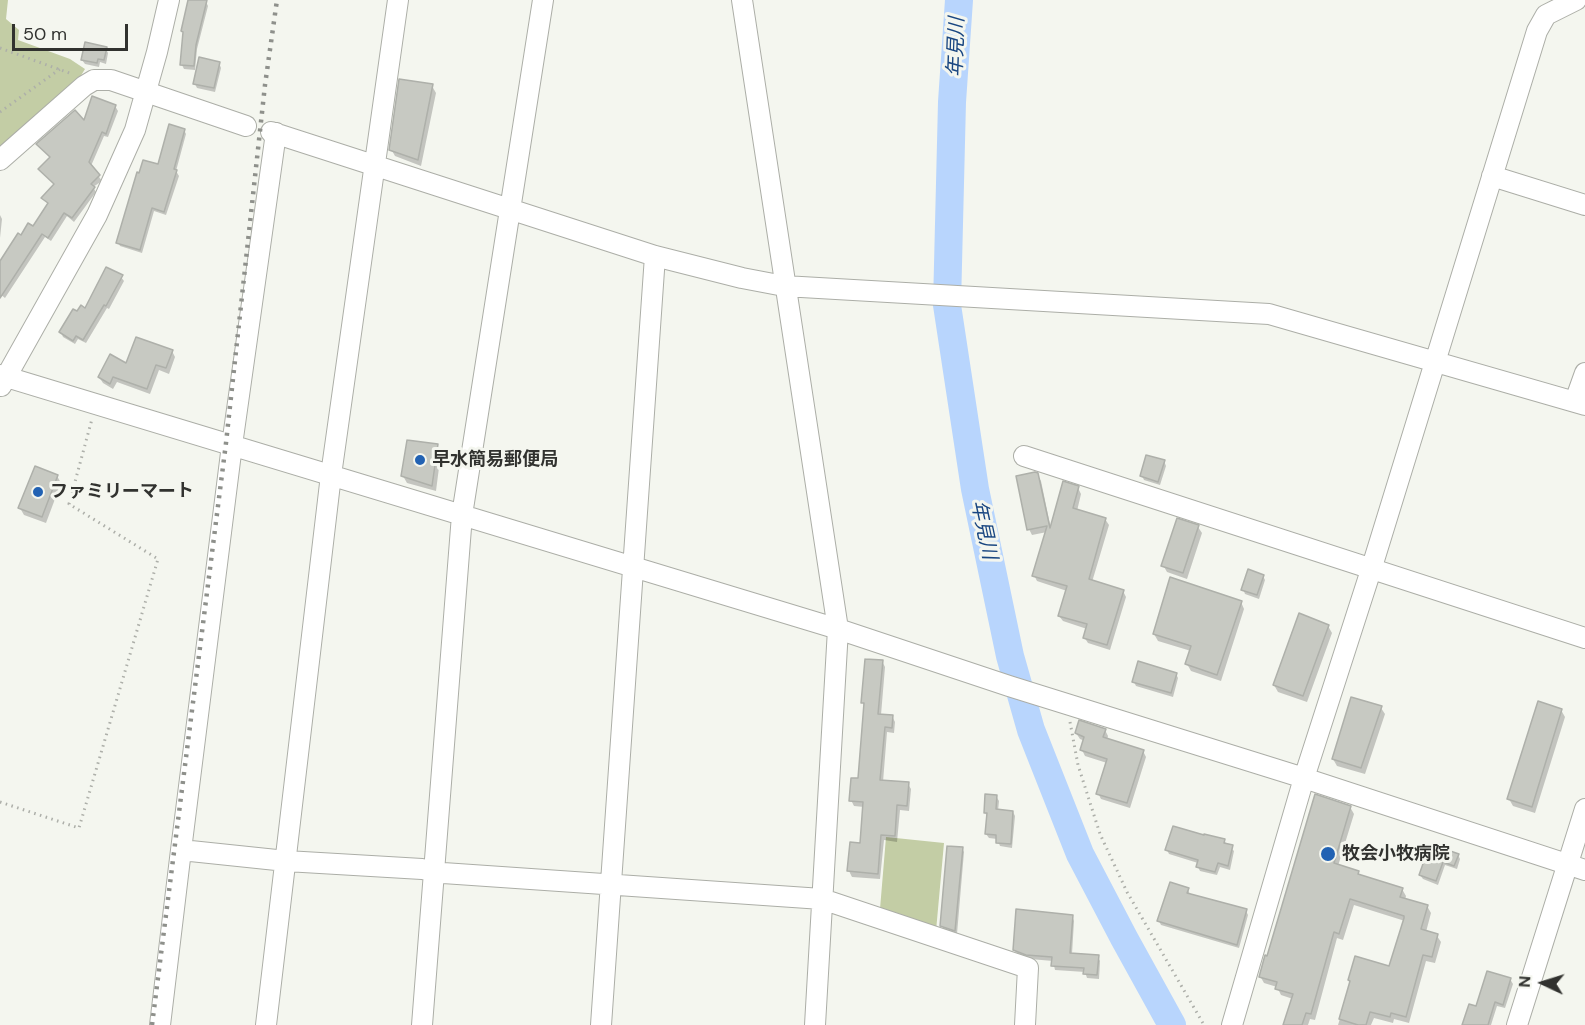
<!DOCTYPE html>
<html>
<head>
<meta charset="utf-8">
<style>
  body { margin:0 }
  #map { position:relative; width:1585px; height:1025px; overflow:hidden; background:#f4f6ef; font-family:"DM Sans",sans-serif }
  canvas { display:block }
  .north { position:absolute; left:1513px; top:953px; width:60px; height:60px; -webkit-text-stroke:4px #f4f6ef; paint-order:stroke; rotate:274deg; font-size:16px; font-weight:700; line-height:24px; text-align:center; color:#31322f }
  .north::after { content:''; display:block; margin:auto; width:21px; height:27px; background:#31322f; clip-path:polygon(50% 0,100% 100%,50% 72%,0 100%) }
  .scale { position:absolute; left:12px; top:24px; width:116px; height:27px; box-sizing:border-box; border:3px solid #31322f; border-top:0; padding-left:8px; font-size:18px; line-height:21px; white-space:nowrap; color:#31322f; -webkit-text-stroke:4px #f4f6ef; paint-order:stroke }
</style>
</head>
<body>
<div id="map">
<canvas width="1585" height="1025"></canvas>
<div class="north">N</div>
<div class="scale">50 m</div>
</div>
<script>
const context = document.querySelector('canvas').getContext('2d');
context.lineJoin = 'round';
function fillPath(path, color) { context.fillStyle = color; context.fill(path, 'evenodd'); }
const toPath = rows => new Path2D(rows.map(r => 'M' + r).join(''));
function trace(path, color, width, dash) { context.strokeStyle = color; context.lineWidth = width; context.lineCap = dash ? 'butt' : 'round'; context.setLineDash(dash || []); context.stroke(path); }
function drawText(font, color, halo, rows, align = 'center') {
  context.font = font + ' "DM Sans","Noto Sans JP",sans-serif'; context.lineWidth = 6; context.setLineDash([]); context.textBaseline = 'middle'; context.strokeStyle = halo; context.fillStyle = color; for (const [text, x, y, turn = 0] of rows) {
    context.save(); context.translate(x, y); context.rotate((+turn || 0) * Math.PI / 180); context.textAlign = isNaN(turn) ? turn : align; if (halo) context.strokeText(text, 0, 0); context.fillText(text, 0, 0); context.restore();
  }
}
const green = toPath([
  [0,0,8,0,6,19,19,30,18,40,70,59,85,69,74,87,0,154],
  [886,837,944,843,936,931,880,909]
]);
const shadow = toPath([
  [190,0,206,2,208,6,197,49,195,70,184,69,182,65],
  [106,49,108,53,106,64,100,62,99,67,85,64,82,60],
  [219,63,221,68,215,92,197,88,195,84],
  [432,86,436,93,421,166,395,156,391,149],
  [115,106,118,111,108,137,104,136,91,166,102,181,93,187,96,192,74,222,67,216,51,241,45,237,5,298,0,294,0,264,21,237,33,228,49,205,43,198,55,185,40,169,51,159,38,144],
  [184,130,186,134,176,171,179,176,166,215,154,211,142,253,120,246,118,242,159,166],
  [0,215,2,219,0,238],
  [121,277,124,281,109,309,107,308,86,343,78,339,75,344,63,337,61,332,78,313,85,310],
  [172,351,175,357,169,374,159,370,150,394,117,382,113,389,103,383,99,377,127,365],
  [437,446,441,452,436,491,407,483,403,476],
  [1164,461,1166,466,1160,485,1144,480,1142,476],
  [1037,475,1041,481,1051,529,1078,488,1081,494,1077,511,1105,519,1109,525,1092,582,1123,591,1126,597,1110,650,1088,643,1084,637,1087,629,1063,621,1059,616,1067,591,1037,581,1034,575,1047,532,1032,535,1029,529],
  [57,476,61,483,46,523,24,515,20,508],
  [1198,527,1202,533,1187,579,1167,572,1163,565],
  [1263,576,1265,580,1259,599,1245,594,1243,589],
  [1241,602,1244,609,1221,681,1191,671,1187,664,1191,651,1158,641,1154,634],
  [1328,626,1332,633,1307,702,1278,692,1274,685],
  [882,661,885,667,881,715,892,716,895,722,894,733,887,732,883,782,908,784,911,789,909,811,900,810,897,842,884,840,880,879,852,877,849,871,861,844,864,807,854,806,851,800,860,780,865,707,863,703],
  [1176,674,1178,678,1173,697,1136,686,1134,682],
  [1381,708,1385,714,1365,774,1337,766,1333,759],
  [1561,710,1565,717,1535,813,1513,806,1509,799],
  [1105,730,1108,736,1107,740,1143,751,1146,757,1130,808,1101,799,1098,793,1107,763,1085,756,1082,750,1085,741,1080,739,1076,733],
  [996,796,999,801,998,811,1013,812,1015,816,1012,848,1000,846,997,839,989,838,986,834,988,817,985,813],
  [1350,807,1354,814,1338,866,1358,872,1360,876,1402,889,1406,896,1405,900,1427,906,1431,913,1426,932,1437,936,1441,942,1435,963,1426,961,1409,1023,1394,1019,1393,1023,1374,1018,1371,1025,1338,1025,1351,983,1349,980,1390,968,1405,921,1354,905,1343,940,1337,938,1315,1020,1310,1019,1308,1025,1285,1025,1293,999,1281,995,1277,987,1264,983,1260,976,1268,958],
  [1224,841,1234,851,1230,870,1220,867,1217,875,1200,871,1198,867,1198,863,1169,854,1167,850],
  [1431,846,1458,855,1460,859,1457,869,1445,865,1438,885,1423,879,1420,875],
  [962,848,964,852,957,934,944,929,942,926],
  [1188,889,1190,895,1246,911,1248,915,1239,948,1161,925,1159,921],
  [1072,916,1074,921,1072,954,1098,957,1100,961,1099,979,1087,978,1085,972,1055,970,1053,961,1030,959,1017,954,1015,950],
  [1510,979,1513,984,1505,1008,1497,1006,1491,1025,1464,1025,1477,1008]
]);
const river = toPath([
  [959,0,952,102,947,305,975,489,1010,656,1031,730,1080,854,1124,938,1172,1025]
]);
const building = toPath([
  [188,0,207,0,196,45,194,66,180,65,183,32,181,31,188,0],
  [85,42,107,47,104,60,98,59,97,63,81,60,85,42],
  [199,57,220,62,214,88,193,84,199,57],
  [399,79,433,84,418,160,389,150,399,79],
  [92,96,116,105,106,134,102,132,89,162,100,175,91,184,95,187,72,218,64,213,48,238,42,234,0,298,0,261,18,233,21,235,28,223,33,226,48,203,41,198,54,184,38,169,50,157,36,144,75,110,84,120,92,96],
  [169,124,185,129,174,169,177,170,164,212,152,208,140,250,116,243,137,172,139,173,143,160,158,164,169,124],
  [106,267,123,275,106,306,104,305,83,340,76,336,73,341,59,332,73,309,77,311,81,305,85,308,106,267],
  [136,337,173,350,166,368,156,365,147,389,113,377,110,384,98,377,110,354,126,363,136,337],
  [407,440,438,444,432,486,401,476,407,440],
  [1146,455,1165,460,1158,482,1140,476,1146,455],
  [35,466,58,475,42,517,18,508,35,466],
  [1035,472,1038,473,1050,528,1063,481,1079,486,1073,508,1106,518,1089,579,1124,590,1107,645,1083,638,1087,624,1058,616,1067,586,1032,576,1047,526,1027,530,1016,476,1035,472],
  [1177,518,1199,525,1183,573,1161,566,1177,518],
  [1248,569,1264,575,1257,595,1241,590,1248,569],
  [1170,577,1242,601,1217,675,1185,664,1191,646,1153,634,1170,577],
  [1299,613,1329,625,1303,696,1273,685,1299,613],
  [865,659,883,660,878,714,893,715,892,728,885,727,880,780,909,782,907,806,897,805,895,836,881,835,878,874,847,871,850,842,860,843,863,802,849,801,851,778,858,778,864,703,861,703,865,659],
  [1138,661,1177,673,1171,693,1132,682,1138,661],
  [1351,697,1382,706,1361,768,1332,759,1351,697],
  [1538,701,1562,709,1532,807,1507,799,1538,701],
  [1079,720,1106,729,1103,737,1144,750,1127,803,1096,794,1107,759,1080,750,1084,737,1075,733,1079,720],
  [985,794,997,795,996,809,1013,811,1011,844,996,843,996,835,985,834,987,813,984,813,985,794],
  [1315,794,1351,806,1334,863,1359,871,1358,874,1403,888,1400,897,1428,905,1421,929,1438,934,1432,957,1423,955,1406,1017,1391,1013,1390,1017,1370,1012,1366,1025,1358,1025,1339,1019,1350,981,1348,980,1355,956,1389,966,1404,918,1404,916,1350,899,1339,934,1334,932,1311,1014,1306,1013,1302,1025,1283,1025,1293,994,1275,989,1277,982,1259,977,1265,955,1267,956,1315,794],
  [1173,826,1204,835,1204,834,1225,839,1224,843,1233,845,1228,866,1218,863,1215,872,1196,867,1198,860,1165,850,1173,826],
  [1430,844,1459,854,1454,866,1443,862,1436,881,1419,875,1430,844],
  [947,846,963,847,955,931,940,926,947,846],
  [1170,882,1189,888,1187,893,1247,909,1237,945,1157,921,1170,882],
  [1016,909,1073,915,1070,953,1099,955,1097,975,1083,974,1084,968,1051,966,1052,957,1026,955,1013,950,1016,909],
  [1487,971,1511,978,1503,1005,1495,1002,1488,1025,1462,1025,1469,1004,1476,1006,1487,971]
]);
const path = toPath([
  [0,48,72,74],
  [0,112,60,69],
  [1070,722,1078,765,1100,834,1127,892,1204,1025],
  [0,802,79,828,158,559,69,504,92,419]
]);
const minor = toPath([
  [742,0,838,629,815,1025],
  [271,132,655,256,742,278,784,286,1269,314,1585,405],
  [276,133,232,445,181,850,286,861,422,869,443,873,822,899,1028,968,1025,1025],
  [0,160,84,86,94,80,111,80,246,126],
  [1492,176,1585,205],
  [0,375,838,629,1009,686,1304,778,1585,870],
  [1,386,97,215,135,130,157,52,169,0],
  [1575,401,1585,373],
  [1024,456,1585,638],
  [160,1025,181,850],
  [266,1025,331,475,398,0],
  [422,1025,462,515,543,0],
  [601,1025,655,256],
  [1232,1025,1304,778,1371,570,1537,31,1546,15,1576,0],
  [1517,1025,1585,809]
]);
const rail = toPath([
  [152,1025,226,443,265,85,277,0]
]);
const markers = [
  [420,460,6,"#2262b3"],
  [38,492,6,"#2262b3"],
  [1328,854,8,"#2262b3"]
];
const poiNames = [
  ["早水簡易郵便局",432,460],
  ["ファミリーマート",50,492],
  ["牧会小牧病院",1342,854]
];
const waterNames = [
  ["年見川",957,47,-88],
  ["年見川",983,530,78]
];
fillPath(green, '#c3cda5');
fillPath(shadow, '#0003');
trace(river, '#b8d5fd', 28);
fillPath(building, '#c7c9c2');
trace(building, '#aeb0aa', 1.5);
trace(minor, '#acaea7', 22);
trace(path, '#adafa9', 3, [1.5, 4.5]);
trace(minor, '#fff', 20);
trace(rail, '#8e908b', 4.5, [3, 6]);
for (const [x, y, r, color] of markers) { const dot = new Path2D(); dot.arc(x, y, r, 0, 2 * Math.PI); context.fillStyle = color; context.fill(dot); trace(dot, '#f4f6ef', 2); }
drawText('bold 18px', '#31322f', '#f4f6ef', poiNames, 'left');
drawText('italic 20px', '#194681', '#f4f6ef', waterNames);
</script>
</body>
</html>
